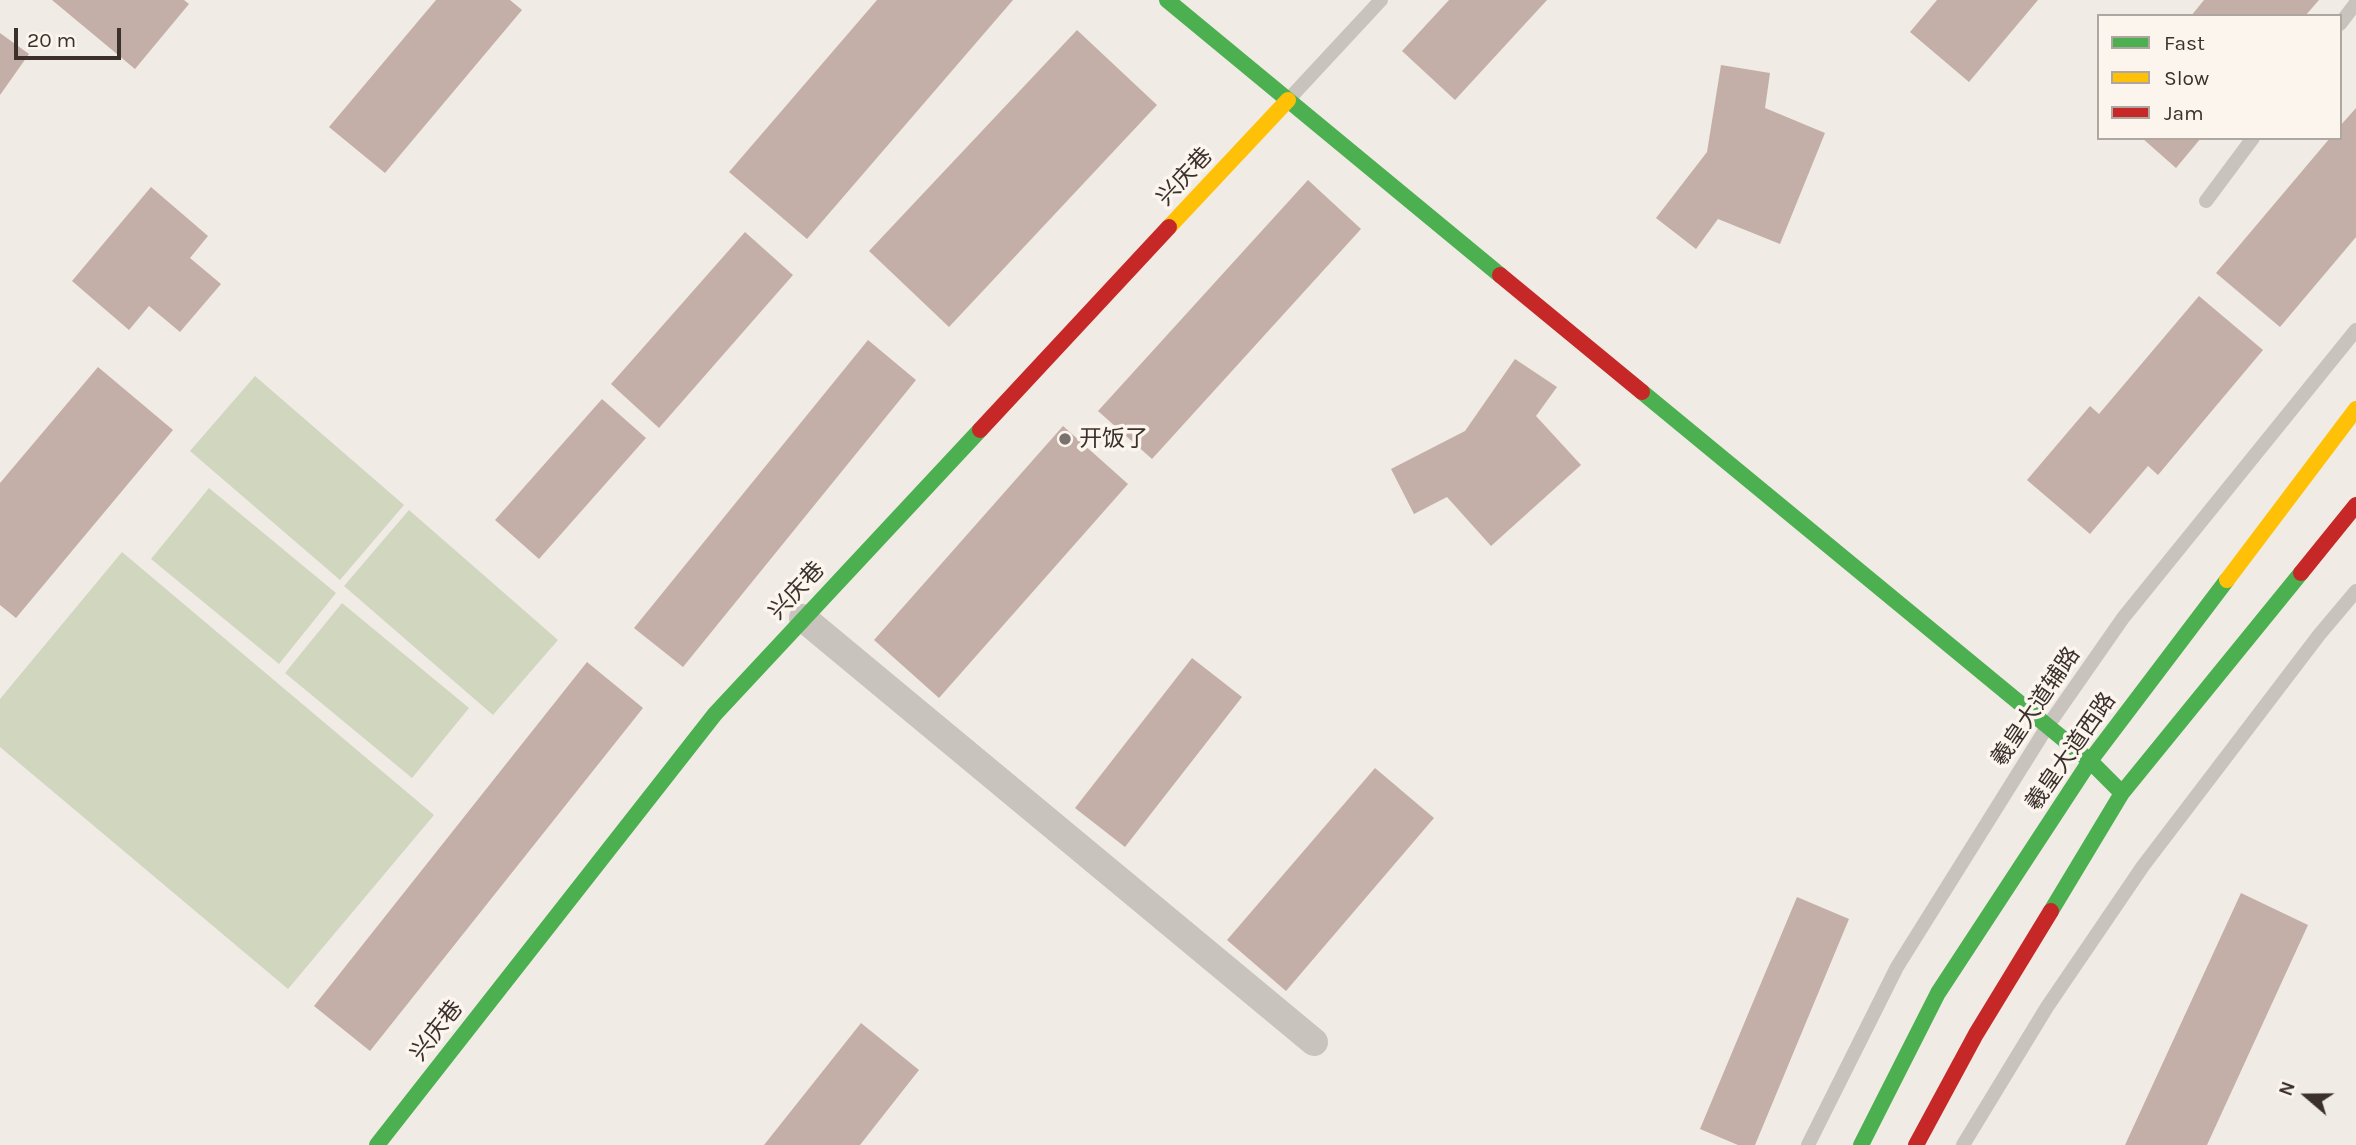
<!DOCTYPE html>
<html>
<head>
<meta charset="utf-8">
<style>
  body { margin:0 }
  #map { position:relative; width:2356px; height:1145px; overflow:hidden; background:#f0ebe5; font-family:Karla,sans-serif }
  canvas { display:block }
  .legend { position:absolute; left:2097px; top:14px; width:245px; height:126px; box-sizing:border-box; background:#fbf5ee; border:2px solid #aea6a0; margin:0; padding:9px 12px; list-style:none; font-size:21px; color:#3b302b }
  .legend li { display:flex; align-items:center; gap:14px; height:35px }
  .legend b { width:35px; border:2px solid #aea6a0 }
  .north { position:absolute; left:2272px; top:1061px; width:70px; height:70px; -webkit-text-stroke:5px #fbf5ee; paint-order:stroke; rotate:290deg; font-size:19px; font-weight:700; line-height:28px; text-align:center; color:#3b302b }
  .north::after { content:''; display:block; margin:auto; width:24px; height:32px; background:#3b302b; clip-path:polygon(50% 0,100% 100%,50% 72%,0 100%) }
  .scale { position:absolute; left:14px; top:28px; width:107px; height:32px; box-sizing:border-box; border:4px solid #3b302b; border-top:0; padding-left:9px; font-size:21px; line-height:24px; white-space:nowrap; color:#3b302b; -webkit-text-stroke:5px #fbf5ee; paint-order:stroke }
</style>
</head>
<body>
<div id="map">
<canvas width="2356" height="1145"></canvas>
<ul class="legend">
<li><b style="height:9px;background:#4caf50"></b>Fast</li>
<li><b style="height:9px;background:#ffc107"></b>Slow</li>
<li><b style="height:9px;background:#c62828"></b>Jam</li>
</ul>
<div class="north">N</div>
<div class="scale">20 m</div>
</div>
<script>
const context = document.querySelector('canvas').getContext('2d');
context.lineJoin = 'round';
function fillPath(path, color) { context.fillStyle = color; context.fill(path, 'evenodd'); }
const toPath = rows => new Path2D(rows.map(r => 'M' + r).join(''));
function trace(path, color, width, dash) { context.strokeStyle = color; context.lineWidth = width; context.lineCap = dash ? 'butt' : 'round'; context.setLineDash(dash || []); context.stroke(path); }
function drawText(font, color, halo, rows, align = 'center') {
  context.font = font + ' Karla,"Noto Sans SC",sans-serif'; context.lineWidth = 7; context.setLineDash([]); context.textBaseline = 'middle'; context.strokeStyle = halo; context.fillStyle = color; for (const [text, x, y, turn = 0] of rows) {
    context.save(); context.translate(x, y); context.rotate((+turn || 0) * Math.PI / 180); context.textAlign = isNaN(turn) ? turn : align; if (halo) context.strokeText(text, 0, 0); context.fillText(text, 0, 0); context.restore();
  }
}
const green = toPath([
  [255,376,404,505,340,580,190,451],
  [209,488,336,593,279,664,151,559],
  [409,510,558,640,493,715,344,586],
  [122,552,434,815,288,989,0,747,0,699],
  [342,603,469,708,412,778,285,673]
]);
const building = toPath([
  [52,0,184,0,189,4,135,69],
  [436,0,510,0,522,10,385,173,329,127],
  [877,0,1013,0,807,239,729,172],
  [1449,0,1547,0,1455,100,1402,51],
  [1937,0,2038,0,1969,82,1910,32],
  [2204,0,2319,0,2305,16,2191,16],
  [1077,30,1157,105,949,327,869,251],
  [0,33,29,54,0,95],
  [1721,65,1770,73,1765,108,1825,133,1780,244,1718,219,1696,249,1656,218,1707,152],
  [2356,108,2356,237,2280,327,2216,273,2330,138,2340,138,2340,126],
  [2142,138,2201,138,2176,168],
  [1308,180,1361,229,1152,459,1098,411],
  [151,187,208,236,190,258,221,284,180,332,149,306,129,330,72,281],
  [745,232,793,275,659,428,611,384],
  [2199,296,2263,350,2158,475,2148,466,2090,534,2027,480,2090,406,2099,414],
  [868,340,916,380,683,667,634,628],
  [1515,359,1557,387,1536,416,1581,465,1491,546,1447,497,1414,514,1391,469,1465,431],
  [98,367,173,430,16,618,0,605,0,483],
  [602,399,646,438,539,559,495,520],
  [1063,426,1128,484,939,698,874,640],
  [1192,658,1242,697,1125,847,1075,808],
  [587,662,643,708,370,1051,314,1006],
  [1375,768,1434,818,1286,991,1227,940],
  [2241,893,2308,925,2207,1145,2125,1145],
  [1797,897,1849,919,1755,1145,1738,1145,1700,1129],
  [861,1023,919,1070,860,1145,764,1145]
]);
const lane = toPath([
  [2340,24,2356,3],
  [1289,99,1381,0],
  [2206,201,2253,138],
  [1808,1145,1897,967,2047,727,2123,618,2356,330],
  [1963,1145,2047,1007,2143,866,2319,635,2356,591]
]);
const street = toPath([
  [803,618,1314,1042]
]);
const fast = toPath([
  [1167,0,1500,275],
  [1642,392,2090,761,2122,793],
  [2051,911,2122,793,2301,573],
  [377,1145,715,714,980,430],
  [1861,1145,1938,993,2090,761,2227,580]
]);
const slow = toPath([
  [1169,227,1288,100],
  [2227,580,2356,409]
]);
const jam = toPath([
  [1500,275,1642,392],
  [980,430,1169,227],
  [2301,573,2356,505],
  [1916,1145,1976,1034,2051,911]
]);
const markers = [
  [1065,439,7,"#7a716c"]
];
const streetNames = [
  ["兴庆巷",1185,177,-47],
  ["兴庆巷",797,591,-47],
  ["羲皇大道辅路",2036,707,-56],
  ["羲皇大道西路",2071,752,-55],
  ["兴庆巷",437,1031,-52]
];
const poiNames = [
  ["开饭了",1079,439]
];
fillPath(green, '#d1d6bf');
fillPath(building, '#c3afa7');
trace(lane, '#c9c3be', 14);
trace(street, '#c9c3be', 28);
trace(fast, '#4caf50', 16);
trace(slow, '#ffc107', 16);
trace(jam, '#c62828', 16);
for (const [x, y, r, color] of markers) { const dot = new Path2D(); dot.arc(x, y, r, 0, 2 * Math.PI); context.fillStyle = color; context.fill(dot); trace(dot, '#fbf5ee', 2.5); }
drawText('23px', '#3b302b', '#fbf5ee', streetNames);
drawText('23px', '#3b302b', '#fbf5ee', poiNames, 'left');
</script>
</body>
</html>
